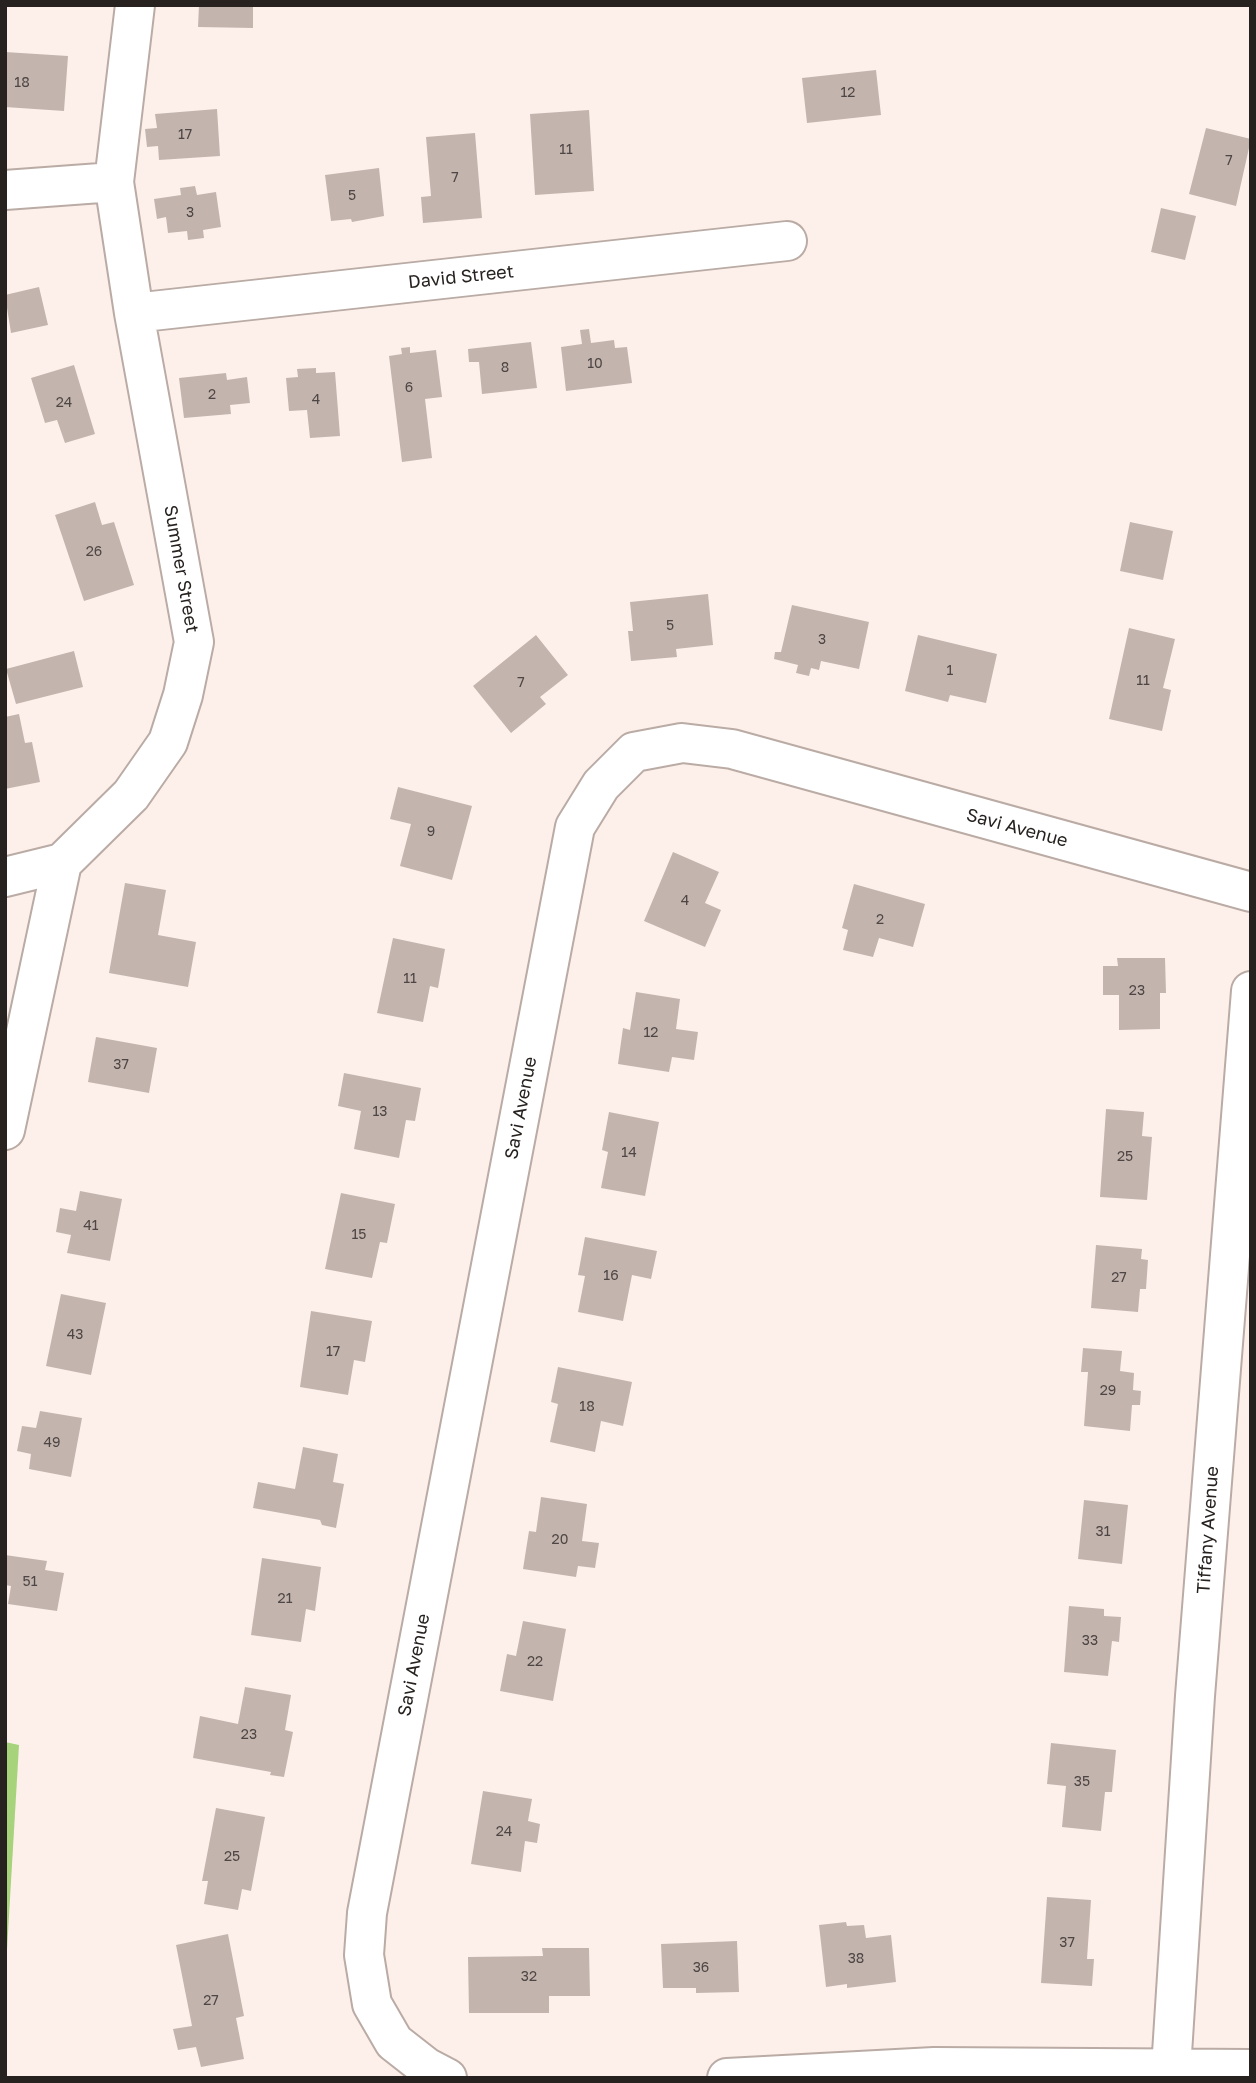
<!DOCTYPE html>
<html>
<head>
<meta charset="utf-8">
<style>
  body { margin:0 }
  #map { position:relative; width:1256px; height:2083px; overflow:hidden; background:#fdf0eb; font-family:"Golos Text",sans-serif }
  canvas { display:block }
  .frame { position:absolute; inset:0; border:7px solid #272220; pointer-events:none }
</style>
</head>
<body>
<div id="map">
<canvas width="1256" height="2083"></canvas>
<div class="frame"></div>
</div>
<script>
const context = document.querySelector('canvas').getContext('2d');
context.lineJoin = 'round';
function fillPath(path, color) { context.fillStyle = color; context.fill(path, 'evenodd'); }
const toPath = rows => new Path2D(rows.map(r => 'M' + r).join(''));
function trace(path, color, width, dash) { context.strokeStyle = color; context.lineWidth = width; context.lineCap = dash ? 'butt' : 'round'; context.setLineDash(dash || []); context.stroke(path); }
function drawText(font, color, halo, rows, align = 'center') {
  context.font = font + ' "Golos Text",sans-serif'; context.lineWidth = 5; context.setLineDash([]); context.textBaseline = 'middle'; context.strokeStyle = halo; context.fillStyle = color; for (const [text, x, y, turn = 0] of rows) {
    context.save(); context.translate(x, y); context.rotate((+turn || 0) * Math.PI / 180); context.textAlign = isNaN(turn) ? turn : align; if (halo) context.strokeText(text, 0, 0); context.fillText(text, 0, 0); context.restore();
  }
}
const forest = toPath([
  [5,1742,19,1745,5,1984]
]);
const building = toPath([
  [199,5,253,5,253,28,198,27],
  [5,52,68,56,64,111,5,107],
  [876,70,881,115,807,123,802,78],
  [217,109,220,156,159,160,158,146,147,147,145,129,157,128,155,114],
  [589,110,594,191,535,195,530,114],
  [1206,128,1251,139,1236,206,1189,194],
  [475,133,482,218,423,223,421,197,431,196,426,137],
  [379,168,384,216,352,222,351,219,331,221,325,175],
  [195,186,197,195,216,192,221,227,203,230,204,238,188,240,187,231,168,233,166,217,157,219,154,199,181,195,180,188],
  [1161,208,1196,216,1185,260,1151,252],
  [39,287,48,325,11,333,5,295],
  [589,329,591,343,614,340,615,348,627,347,632,383,566,391,561,347,582,344,580,330],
  [531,342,537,388,482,394,479,362,469,362,468,349],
  [410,347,410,353,436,350,442,397,425,399,432,458,402,462,389,356,402,354,401,348],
  [74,365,95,434,65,443,57,420,45,423,31,378],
  [316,368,316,373,335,372,340,436,310,438,307,410,289,411,286,378,298,377,297,369],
  [226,373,227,380,247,377,250,403,230,405,231,414,184,418,179,378],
  [95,502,102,525,114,522,134,585,84,601,55,515],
  [1130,522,1173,531,1163,580,1120,571],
  [708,594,713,645,676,649,677,657,631,661,628,631,633,631,630,602],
  [792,605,869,622,859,669,821,661,819,670,811,668,809,676,796,673,798,665,774,659,775,652,781,652],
  [1129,628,1175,639,1163,688,1171,690,1162,731,1109,719],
  [536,635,568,675,540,697,546,704,511,733,473,686],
  [918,635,997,654,986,703,950,695,948,702,905,691],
  [74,651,83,687,16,704,6,669],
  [19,714,25,743,32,742,40,782,5,789,5,717],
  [398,787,472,806,452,880,400,866,411,824,390,819],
  [673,852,719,872,705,903,721,910,705,947,644,921],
  [125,883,166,890,158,935,196,942,188,987,109,973],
  [854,884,925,904,913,947,879,938,873,957,843,950,848,930,842,928],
  [393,938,445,949,438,988,430,986,423,1022,377,1013],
  [1117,958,1165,958,1166,993,1160,993,1160,1029,1119,1030,1119,995,1103,995,1103,966,1118,966],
  [636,992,680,999,676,1029,698,1032,694,1060,672,1057,669,1072,618,1064,623,1028,630,1030],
  [96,1037,157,1048,149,1093,88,1082],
  [344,1073,421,1088,415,1121,406,1120,399,1158,354,1149,361,1111,338,1106],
  [1106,1109,1144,1112,1142,1136,1152,1137,1147,1200,1100,1197],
  [609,1112,659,1122,645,1196,601,1188,608,1152,602,1150],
  [80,1191,122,1199,110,1261,67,1253,71,1235,56,1232,60,1208,76,1211],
  [341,1193,395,1204,387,1243,380,1242,372,1278,325,1269],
  [585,1237,657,1251,651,1279,632,1275,623,1321,578,1312,585,1276,578,1275],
  [1096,1245,1142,1249,1141,1259,1148,1260,1146,1289,1140,1289,1138,1312,1091,1308],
  [61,1294,106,1303,91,1375,46,1366],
  [311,1311,372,1321,365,1362,354,1360,348,1395,300,1387],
  [1083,1348,1122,1351,1120,1371,1134,1373,1133,1390,1141,1391,1140,1405,1132,1405,1130,1431,1084,1426,1088,1372,1081,1372],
  [558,1367,632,1382,623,1426,601,1421,595,1452,550,1442,558,1404,551,1402],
  [40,1411,82,1418,71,1477,29,1469,31,1454,17,1451,22,1426,36,1428],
  [303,1447,338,1454,333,1482,344,1484,336,1528,322,1525,320,1520,253,1508,258,1482,295,1489],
  [541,1497,587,1504,582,1541,599,1543,595,1568,578,1566,576,1577,523,1569,529,1531,536,1532],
  [1084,1500,1128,1505,1122,1564,1078,1559],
  [5,1555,47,1561,45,1570,64,1573,57,1611,8,1604,11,1586,5,1585],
  [262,1558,321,1567,315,1611,306,1609,301,1642,251,1635],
  [1069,1606,1104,1609,1104,1616,1121,1617,1119,1642,1112,1641,1108,1676,1064,1672],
  [523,1621,566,1629,553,1701,500,1691,507,1654,516,1656],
  [245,1687,291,1695,285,1730,293,1732,284,1777,270,1775,271,1772,193,1758,200,1716,238,1724],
  [1051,1743,1116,1750,1112,1792,1105,1792,1101,1831,1062,1827,1066,1786,1047,1784],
  [483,1791,532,1799,528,1821,540,1824,537,1843,525,1841,521,1872,471,1864],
  [216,1808,265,1817,251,1891,242,1889,238,1910,204,1904,208,1881,202,1881],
  [1047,1897,1091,1900,1087,1959,1094,1959,1092,1986,1041,1983],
  [846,1922,847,1926,864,1925,866,1938,891,1935,896,1982,847,1988,847,1984,826,1987,819,1925],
  [228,1934,244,2016,236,2018,244,2059,201,2067,196,2047,178,2050,173,2029,192,2026,176,1945],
  [737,1941,739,1992,696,1993,696,1988,663,1988,661,1944],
  [542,1948,589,1948,590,1996,549,1996,549,2013,469,2013,468,1957,543,1956]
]);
const minor = toPath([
  [5,190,114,182],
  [134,313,787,241],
  [5,877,62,863],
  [5,1130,62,863,131,795,168,742,183,695,194,642,134,313,114,182,135,5],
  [1171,2069,1195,1696,1251,991],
  [447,2078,426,2067,394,2042,372,2004,364,1955,367,1913,575,827,601,785,634,752,682,743,732,749,1251,892],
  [727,2078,934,2067,1251,2069]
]);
const numberNames = [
  ["18",22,83],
  ["12",848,93],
  ["17",185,135],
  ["11",566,150],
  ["7",1229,161],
  ["7",455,178],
  ["5",352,196],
  ["3",190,213],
  ["10",595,364],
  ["8",505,368],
  ["6",409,388],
  ["2",212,395],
  ["4",316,400],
  ["24",64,403],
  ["26",94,552],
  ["5",670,626],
  ["3",822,640],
  ["1",950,671],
  ["11",1143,681],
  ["7",521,683],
  ["9",431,832],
  ["4",685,901],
  ["2",880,920],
  ["11",410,979],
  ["23",1137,991],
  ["12",651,1033],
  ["37",121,1065],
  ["13",380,1112],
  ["14",629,1153],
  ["25",1125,1157],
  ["41",91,1226],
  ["15",359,1235],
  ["16",611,1276],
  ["27",1119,1278],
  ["43",75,1335],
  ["17",333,1352],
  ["29",1108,1391],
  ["18",587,1407],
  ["49",52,1443],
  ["31",1103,1532],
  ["20",560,1540],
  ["51",30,1582],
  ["21",285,1599],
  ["33",1090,1641],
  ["22",535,1662],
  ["23",249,1735],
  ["35",1082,1782],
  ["24",504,1832],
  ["25",232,1857],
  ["37",1067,1943],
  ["38",856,1959],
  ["36",701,1968],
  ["32",529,1977],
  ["27",211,2001]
];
const streetNames = [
  ["David Street",461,277,-6],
  ["Summer Street",181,569,80],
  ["Savi Avenue",1017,828,15],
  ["Savi Avenue",521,1108,-79],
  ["Tiffany Avenue",1208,1530,-86],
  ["Savi Avenue",414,1665,-79]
];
fillPath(forest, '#a6d37b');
fillPath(building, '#c3b4ae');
trace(minor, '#baaba5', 42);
trace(minor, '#fff', 38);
drawText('14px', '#4e4644', null, numberNames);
drawText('18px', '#272220', '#fff', streetNames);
</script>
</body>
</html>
